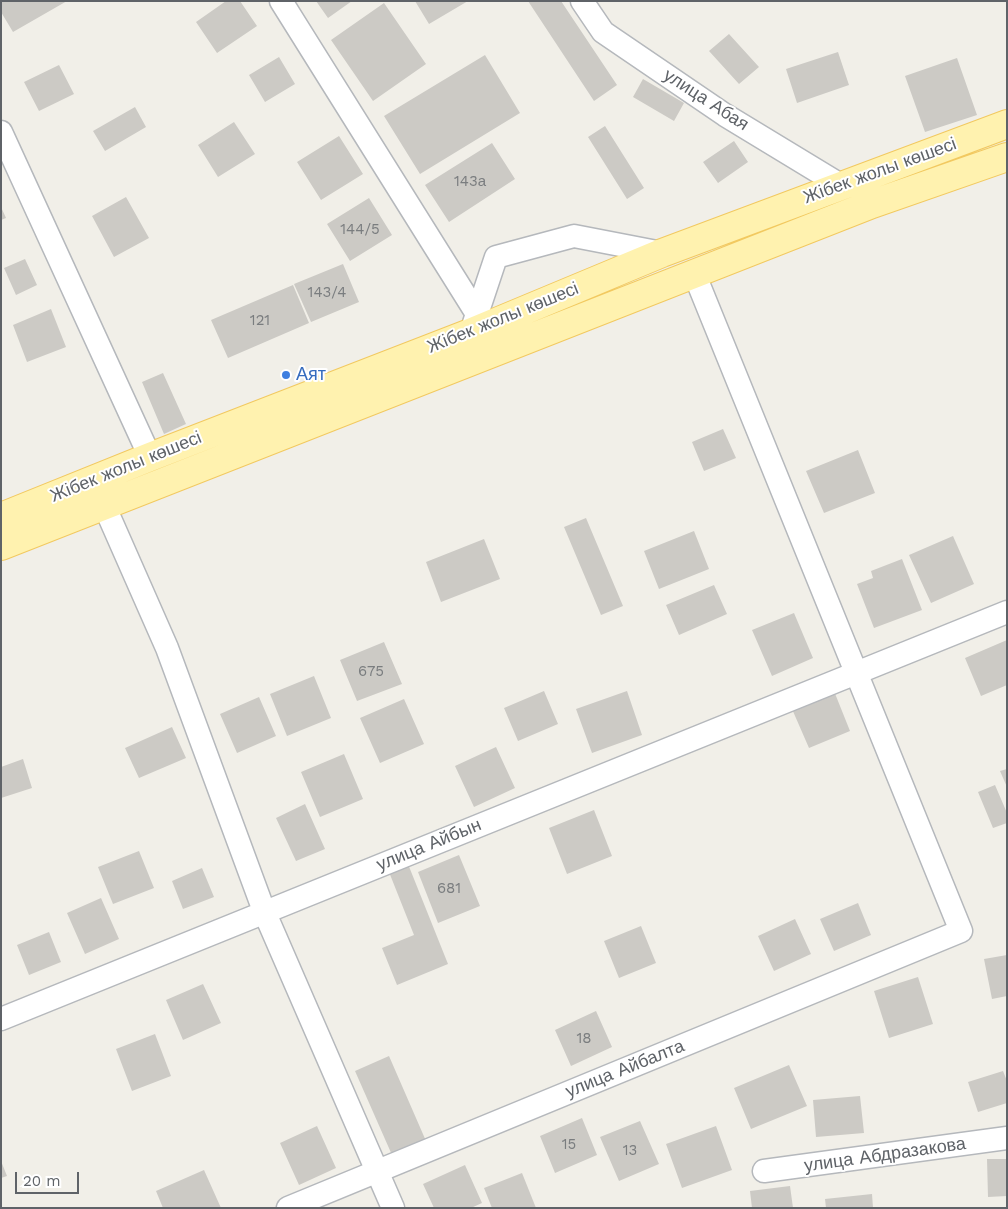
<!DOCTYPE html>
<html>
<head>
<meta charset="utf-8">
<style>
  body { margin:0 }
  #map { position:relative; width:1008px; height:1209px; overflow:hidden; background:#f1efe8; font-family:"Work Sans",sans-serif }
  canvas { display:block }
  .frame { position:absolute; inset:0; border:2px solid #5f6368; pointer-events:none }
  .scale { position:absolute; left:15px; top:1172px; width:64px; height:22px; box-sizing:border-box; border:2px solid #5f6368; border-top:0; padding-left:6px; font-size:15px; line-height:18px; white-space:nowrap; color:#5f6368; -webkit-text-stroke:4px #fff; paint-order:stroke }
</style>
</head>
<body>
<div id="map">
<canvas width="1008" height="1209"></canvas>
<div class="frame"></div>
<div class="scale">20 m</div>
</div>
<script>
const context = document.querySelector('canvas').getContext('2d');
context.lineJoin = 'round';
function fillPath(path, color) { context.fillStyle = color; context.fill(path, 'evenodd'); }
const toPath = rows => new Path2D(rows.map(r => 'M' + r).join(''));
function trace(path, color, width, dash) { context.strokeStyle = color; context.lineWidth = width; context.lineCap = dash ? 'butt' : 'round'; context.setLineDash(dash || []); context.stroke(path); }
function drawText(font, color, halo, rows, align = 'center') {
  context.font = font + ' "Work Sans",sans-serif'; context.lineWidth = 4; context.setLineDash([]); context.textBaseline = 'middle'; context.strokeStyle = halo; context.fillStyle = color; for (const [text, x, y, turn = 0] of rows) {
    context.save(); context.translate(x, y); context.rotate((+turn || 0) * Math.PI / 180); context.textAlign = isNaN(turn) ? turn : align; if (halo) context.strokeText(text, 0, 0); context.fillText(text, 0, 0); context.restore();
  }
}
const building = toPath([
  [1,1,67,1,13,32,1,12],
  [226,1,240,1,257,26,217,53,196,22],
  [316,1,352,1,328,18],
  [415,1,468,1,429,24],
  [528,1,561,1,617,85,594,101],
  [384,3,426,64,373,101,331,40],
  [729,34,759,67,739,84,709,51],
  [838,52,849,85,797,103,786,69],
  [485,55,520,113,420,174,384,116],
  [279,57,295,84,265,102,249,75],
  [957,58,977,115,925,132,905,76],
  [59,65,74,94,39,111,24,82],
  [643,79,684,103,674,121,633,97],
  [135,107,146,127,105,151,93,131],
  [234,122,255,154,218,177,198,145],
  [605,126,644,188,627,199,588,137],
  [339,136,363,174,321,200,297,162],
  [734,141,748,162,718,183,703,162],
  [492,143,515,179,449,222,425,185],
  [126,197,149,238,114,257,92,216],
  [369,198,392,235,350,261,327,224],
  [1,207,6,218,1,220],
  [25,259,37,285,16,295,4,268],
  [343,264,359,302,311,322,294,284],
  [293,285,309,323,228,358,211,320],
  [51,309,66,347,27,362,13,325],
  [163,373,186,424,164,434,142,382],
  [723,429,736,458,704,471,692,442],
  [858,450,875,493,824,513,806,471],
  [586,518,623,606,601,615,564,527],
  [694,531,709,569,659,589,644,551],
  [953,536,974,584,931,603,909,555],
  [484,539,500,579,441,602,426,562],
  [902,559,922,610,874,628,857,584,873,578,871,571],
  [714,585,727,614,679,635,666,605],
  [794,613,813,658,772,676,752,630],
  [1007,640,1007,685,981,696,965,658],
  [384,642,402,684,357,701,340,660],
  [314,676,331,718,287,736,270,694],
  [544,691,558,724,518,741,504,708],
  [627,691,642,735,592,753,576,709],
  [834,691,850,731,809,748,792,709],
  [259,697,276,736,237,753,220,714],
  [404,699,424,744,380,763,360,718],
  [172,727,186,758,139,778,125,748],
  [496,747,515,788,474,807,455,766],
  [344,754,363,799,320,817,301,772],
  [23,759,32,788,1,798,1,767],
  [1007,769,1007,787,1000,771],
  [995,785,1007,813,1007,823,993,828,978,792],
  [305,804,325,849,296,861,276,818],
  [594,810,612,856,567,874,549,828],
  [139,851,154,888,113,904,98,867],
  [459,855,480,906,438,923,418,872],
  [408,864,448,964,397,985,382,948,414,935,389,872],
  [202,868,214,897,183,909,172,881],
  [101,898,119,939,85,954,67,913],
  [858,903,871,935,834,951,820,919],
  [795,919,811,954,774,971,758,936],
  [641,926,656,963,619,978,604,941],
  [49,932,61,962,29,975,17,945],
  [1007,955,1007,996,992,999,984,959],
  [918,977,933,1024,889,1038,874,991],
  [203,984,221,1023,183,1040,166,1000],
  [596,1011,612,1047,571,1066,555,1030],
  [155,1034,171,1076,132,1091,116,1049],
  [389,1056,426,1141,392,1155,355,1071],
  [789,1065,807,1106,751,1129,734,1088],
  [1003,1071,1007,1081,1007,1103,978,1112,968,1082],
  [860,1096,864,1133,816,1137,813,1100],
  [582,1118,597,1155,555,1173,540,1136],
  [640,1121,659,1164,619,1181,600,1137],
  [317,1126,336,1168,299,1185,280,1143],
  [716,1126,732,1170,682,1188,666,1144],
  [987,1159,1007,1159,1007,1196,988,1197],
  [1,1161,7,1176,1,1178],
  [465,1165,482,1203,471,1208,434,1208,423,1184],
  [204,1170,221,1208,163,1208,156,1191],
  [522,1173,536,1208,492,1208,484,1188],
  [790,1186,793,1208,752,1208,750,1191],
  [872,1194,873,1208,826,1208,825,1199]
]);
const minor = toPath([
  [281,1,477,314],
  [582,1,603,32,725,115,842,186],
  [1,132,150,457],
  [474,323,496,257,574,236,662,253],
  [104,505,167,648,264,911,393,1208],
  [1,1019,1007,612],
  [764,1171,1007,1138],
  [288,1208,961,931,694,273]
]);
const major = toPath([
  [1,517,150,457,470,333,662,253,1007,124],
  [1,546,872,204,1007,157]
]);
const markers = [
  [286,375,5,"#3f7fe0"]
];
const numberNames = [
  ["143а",470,182],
  ["144/5",360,230],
  ["143/4",327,293],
  ["121",260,321],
  ["675",371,672],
  ["681",449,889],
  ["18",584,1039],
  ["15",569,1145],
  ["13",630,1151]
];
const streetNames = [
  ["улица Абая",706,100,33],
  ["Жібек жолы көшесі",880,171,-20],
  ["Жібек жолы көшесі",503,318,-22],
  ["Жібек жолы көшесі",126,467,-22],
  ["улица Айбын",429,845,-22],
  ["улица Айбалта",625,1069,-22],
  ["улица Абдразакова",885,1155,-8]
];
const shopNames = [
  ["Аят",296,375]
];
fillPath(building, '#cccac5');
trace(minor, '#b5b8bc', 25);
trace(major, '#f2c960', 30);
trace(minor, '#fff', 22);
trace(major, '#fff2af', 28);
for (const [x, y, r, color] of markers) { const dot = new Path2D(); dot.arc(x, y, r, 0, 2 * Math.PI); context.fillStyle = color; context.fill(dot); trace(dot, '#fff', 2); }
drawText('15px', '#7a7d7f', null, numberNames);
drawText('18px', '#5f6368', '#fff', streetNames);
drawText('18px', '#366cbe', '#fff', shopNames, 'left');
</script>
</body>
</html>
